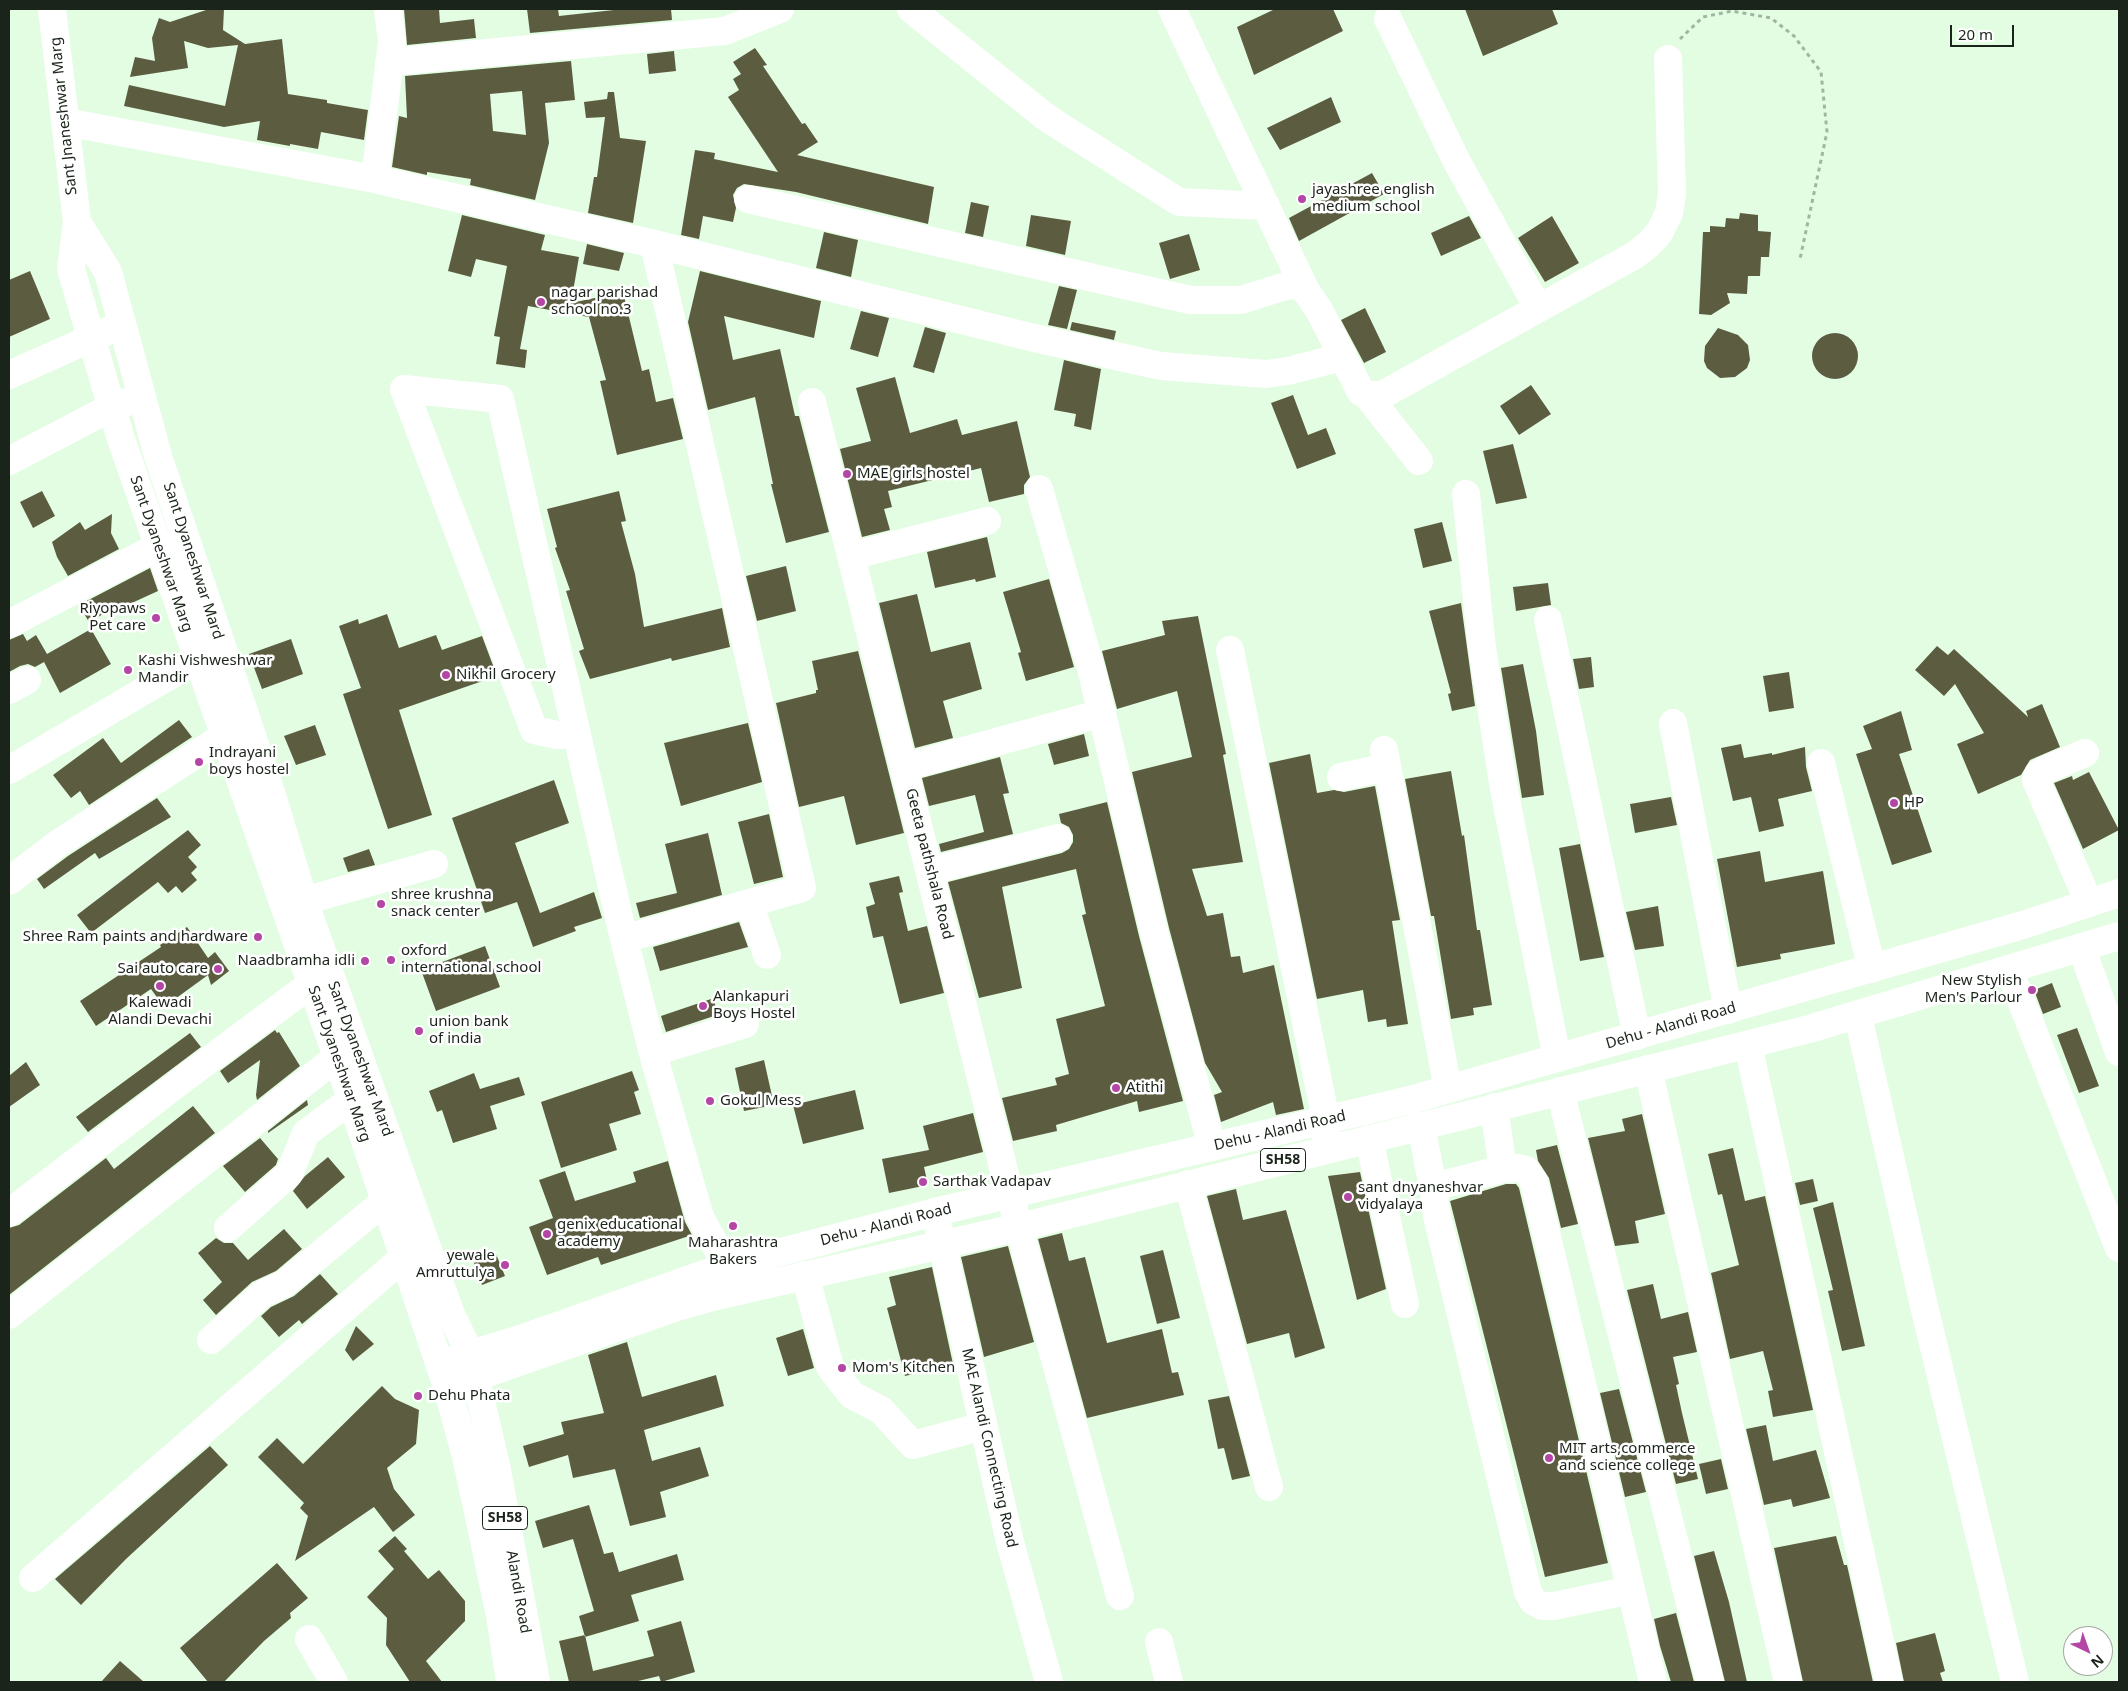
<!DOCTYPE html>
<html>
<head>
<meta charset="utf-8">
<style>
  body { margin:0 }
  #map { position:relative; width:2128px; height:1691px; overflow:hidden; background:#e3fde2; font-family:"Noto Sans",sans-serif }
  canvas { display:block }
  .frame { position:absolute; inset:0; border:10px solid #1b241a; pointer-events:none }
  .north { position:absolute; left:2063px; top:1626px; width:50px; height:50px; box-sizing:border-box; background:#fff; border:1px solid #a4a7a3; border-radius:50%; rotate:138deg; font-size:14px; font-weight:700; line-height:20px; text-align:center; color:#1b241a }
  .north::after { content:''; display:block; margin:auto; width:18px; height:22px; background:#b446a5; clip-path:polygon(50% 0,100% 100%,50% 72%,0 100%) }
  .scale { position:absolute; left:1950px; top:25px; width:64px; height:22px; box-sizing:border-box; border:2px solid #1b241a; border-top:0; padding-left:6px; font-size:15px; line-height:18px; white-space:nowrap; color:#1b241a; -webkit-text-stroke:4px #fff; paint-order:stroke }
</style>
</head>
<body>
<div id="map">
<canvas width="2128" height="1691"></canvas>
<div class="frame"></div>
<div class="north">N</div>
<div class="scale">20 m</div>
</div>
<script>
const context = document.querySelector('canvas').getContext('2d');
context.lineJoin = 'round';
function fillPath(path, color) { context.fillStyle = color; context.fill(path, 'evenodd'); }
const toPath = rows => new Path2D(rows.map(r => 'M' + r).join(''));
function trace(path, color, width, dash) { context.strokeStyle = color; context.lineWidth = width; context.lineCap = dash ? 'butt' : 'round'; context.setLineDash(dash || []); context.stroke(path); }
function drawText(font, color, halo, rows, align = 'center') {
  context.font = font + ' "Noto Sans",sans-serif'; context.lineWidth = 5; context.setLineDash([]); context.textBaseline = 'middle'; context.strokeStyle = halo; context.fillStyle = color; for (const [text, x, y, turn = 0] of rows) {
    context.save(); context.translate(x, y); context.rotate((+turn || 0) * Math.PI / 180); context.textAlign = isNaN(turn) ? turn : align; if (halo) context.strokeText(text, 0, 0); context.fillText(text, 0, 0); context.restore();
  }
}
const building = toPath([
  [209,9,224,9,223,30,245,44,282,39,288,94,327,100,327,103,368,110,364,140,321,132,318,149,290,144,290,146,257,140,260,121,224,127,124,106,129,85,225,106,238,45,208,48,184,41,188,68,130,77,135,57,155,61,152,38,159,18,170,22],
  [404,9,439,9,440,23,474,19,476,38,407,45],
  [527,9,558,9,559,16,623,9,671,9,672,20,530,33],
  [1275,9,1333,9,1343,31,1254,75,1237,27],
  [1465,9,1552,9,1558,24,1483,56],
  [755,48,767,65,763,66,802,124,805,123,818,142,797,155,934,187,928,224,796,192,744,184,737,188,733,195,736,208,733,222,703,216,699,239,681,235,695,150,715,153,714,159,778,172,728,97,739,90,733,79,741,74,733,62],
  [674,51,676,71,649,74,647,54],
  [571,61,575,100,545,103,549,143,535,200,470,185,471,179,427,172,427,175,392,167,399,116,407,118,405,76],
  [522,91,526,135,493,131,490,94],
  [608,92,614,92,620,138,646,141,633,223,588,213,594,177,597,177,605,117,586,118,584,102,607,99],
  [1331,97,1341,122,1280,150,1267,128],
  [1372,173,1384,194,1299,241,1289,218],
  [971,202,989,206,983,237,965,233],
  [1740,213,1758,215,1758,231,1771,232,1769,257,1761,257,1760,276,1748,276,1747,294,1727,293,1730,303,1711,315,1699,314,1703,232,1710,232,1710,226,1725,227,1726,218,1739,219],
  [462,215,545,235,541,250,579,257,571,303,623,292,642,371,649,369,656,402,673,398,683,439,617,455,600,381,606,380,589,317,528,306,520,349,527,350,525,368,496,364,500,337,494,336,507,266,476,259,471,277,448,271],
  [1031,215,1071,221,1065,255,1026,246],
  [1469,216,1481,238,1441,256,1431,233],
  [1552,216,1579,263,1545,282,1518,238],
  [824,232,858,240,851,277,816,268],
  [1189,234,1200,270,1170,279,1159,243],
  [587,244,624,253,619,271,583,264],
  [30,271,50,319,9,337,9,280],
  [700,271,821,301,814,338,724,316,733,360,780,349,795,416,799,416,829,532,786,543,771,484,773,484,755,397,708,410,688,322],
  [1059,286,1077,290,1067,329,1048,325],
  [1365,308,1386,352,1364,363,1341,320],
  [861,311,889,318,878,357,850,349],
  [1072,322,1116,331,1114,340,1070,330],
  [925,327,946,333,934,373,913,367],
  [1718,328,1738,335,1748,345,1750,360,1747,368,1735,377,1720,378,1707,368,1704,361,1705,346],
  '1812 356a23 23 0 1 1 46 0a23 23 0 1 1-46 0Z',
  [1064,360,1101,369,1091,430,1074,426,1076,414,1054,410],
  [895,377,910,433,957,419,962,435,1017,421,1030,477,1024,485,1024,494,989,502,981,468,888,491,892,507,884,509,890,530,862,537,840,449,871,441,856,388],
  [1531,385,1551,414,1519,435,1500,406],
  [1293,395,1308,435,1326,428,1336,454,1297,469,1271,403],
  [1513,444,1527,498,1496,504,1483,451],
  [42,491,55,516,33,528,20,502],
  [619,491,626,521,621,522,635,574,644,627,722,608,730,647,672,661,671,658,590,679,579,651,584,649,566,591,570,590,555,548,557,547,547,509],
  [112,514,111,533,119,549,68,576,57,557,52,542,80,522,85,530],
  [1442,522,1452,561,1423,568,1414,529],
  [987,537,996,577,976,582,975,579,935,588,927,552],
  [786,566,796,611,757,621,746,576],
  [150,568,158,591,123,607,121,604,89,622,79,605],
  [1049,579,1074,667,1026,681,1018,653,1021,652,1003,592],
  [1548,583,1551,605,1516,611,1513,587],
  [917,594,931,652,970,642,982,689,943,701,953,738,915,748,879,603],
  [1461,603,1475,706,1452,711,1448,694,1451,693,1429,611],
  [387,614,399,648,436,635,442,650,482,636,497,676,399,710,432,815,388,829,343,694,361,688,339,626,358,619,359,624],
  [1198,616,1226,754,1223,755,1243,862,1192,869,1207,916,1223,913,1231,957,1240,956,1243,973,1274,965,1304,1109,1276,1115,1273,1102,1221,1122,1214,1095,1222,1092,1205,1063,1169,928,1132,772,1192,757,1177,691,1117,709,1102,651,1165,635,1162,621],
  [91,629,111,664,60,693,44,662,35,667,28,664,20,666,9,672,9,640,23,634,27,641,36,635,47,654],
  [291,639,303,674,262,689,249,654],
  [1937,646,1948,655,1954,649,2028,717,2026,711,2042,704,2060,747,2030,760,2021,775,1978,794,1957,744,1984,733,1955,684,1944,696,1915,670],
  [858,651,904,833,856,845,844,796,799,807,776,703,816,693,816,690,818,690,812,661],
  [1591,657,1594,687,1579,689,1573,659],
  [1523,664,1536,731,1544,795,1522,798,1501,668],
  [1789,672,1794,708,1769,712,1763,676],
  [1901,711,1912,750,1899,754,1932,852,1892,865,1856,754,1872,749,1863,726],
  [179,720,192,737,89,805,80,791,71,798,53,775,103,738,121,763],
  [748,723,762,782,681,806,664,743],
  [315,725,326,755,296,765,284,736],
  [1084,734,1089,756,1054,765,1048,744],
  [1741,744,1744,758,1772,753,1772,755,1805,747,1806,767,1812,791,1778,799,1784,826,1759,832,1751,797,1733,801,1721,748],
  [1310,754,1317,793,1334,790,1344,792,1375,786,1400,920,1392,921,1408,1024,1387,1027,1386,1019,1368,1022,1363,990,1317,999,1269,763],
  [1000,757,1009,793,1003,794,1013,834,941,852,939,844,984,832,975,795,929,806,922,778],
  [1451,771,1462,836,1464,835,1477,930,1480,930,1492,1005,1473,1008,1474,1015,1451,1019,1434,916,1431,916,1405,779],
  [2089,772,2119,830,2083,849,2054,783,2072,776,2073,780],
  [554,780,569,823,515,843,540,913,594,892,602,918,574,927,576,931,533,947,517,902,485,913,452,818],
  [1671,797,1677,825,1635,833,1630,804],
  [157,798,171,817,99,859,95,853,44,889,37,879,68,856],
  [1107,802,1139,936,1183,1101,1139,1112,1137,1101,1056,1125,1057,1131,1013,1141,1002,1098,1057,1085,1055,1078,1069,1074,1056,1019,1105,1006,1082,915,1086,914,1076,869,1002,887,1022,988,979,998,948,882,1062,853,1069,849,1073,842,1073,835,1069,827,1061,823,1059,814],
  [769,814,783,877,754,884,738,822],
  [188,830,201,845,188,857,197,867,191,873,197,880,182,893,176,886,168,893,158,882,91,933,77,915],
  [708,833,722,895,640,918,636,903,677,893,665,844],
  [1580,844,1604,957,1580,961,1559,848],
  [369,849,375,865,348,872,343,858],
  [1760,851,1765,882,1823,871,1835,944,1780,954,1781,959,1737,967,1717,859],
  [899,876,903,892,899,893,908,931,927,926,944,993,900,1004,883,936,873,938,866,907,875,904,869,883],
  [1658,906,1664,946,1635,950,1626,912],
  [739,922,748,947,660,971,653,947],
  [187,927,208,958,215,952,229,971,211,985,208,975,164,1007,151,989,96,1026,80,1001,161,947,160,945],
  [485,946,500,987,436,1011,421,970],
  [2052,983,2061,1007,2043,1014,2034,990],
  [714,998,717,1015,666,1032,661,1016],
  [2077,1028,2099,1086,2079,1093,2057,1035],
  [275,1030,277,1033,279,1032,300,1066,257,1100,256,1095,260,1060,228,1083,220,1071],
  [190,1033,201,1047,88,1132,76,1117],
  [764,1060,774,1105,744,1111,735,1068],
  [26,1062,40,1085,9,1107,9,1076],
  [632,1071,639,1090,634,1092,641,1114,609,1124,617,1150,561,1168,541,1102],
  [474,1073,480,1089,519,1077,525,1095,490,1106,497,1129,453,1143,442,1110,437,1112,429,1091],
  [855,1090,864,1129,803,1144,793,1105],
  [307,1100,308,1105,268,1133,268,1131],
  [193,1106,215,1133,9,1295,9,1228,19,1225,106,1158,114,1169],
  [973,1113,983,1152,924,1167,928,1185,889,1193,882,1159,929,1150,923,1126],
  [1642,1114,1665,1214,1635,1221,1639,1243,1615,1246,1588,1138,1625,1131,1622,1119],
  [260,1138,278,1159,276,1165,245,1192,223,1166],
  [1557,1145,1578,1224,1561,1228,1549,1178,1538,1161,1536,1150],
  [1733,1148,1745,1201,1765,1196,1813,1410,1773,1417,1768,1391,1773,1390,1763,1351,1730,1359,1711,1273,1739,1265,1722,1194,1718,1195,1708,1154],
  [328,1157,345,1177,307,1209,293,1191,305,1176],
  [668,1161,685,1222,692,1235,601,1265,598,1257,547,1275,529,1227,553,1218,539,1180,565,1171,575,1201,636,1182,633,1172],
  [1360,1172,1386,1289,1357,1300,1328,1176],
  [1813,1179,1818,1201,1800,1205,1795,1183],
  [1506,1184,1516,1184,1519,1188,1608,1563,1545,1577,1450,1201],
  [1236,1189,1243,1220,1286,1210,1325,1348,1295,1358,1289,1333,1247,1344,1207,1196],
  [1833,1202,1865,1346,1842,1351,1828,1291,1833,1290,1813,1208],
  [284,1229,302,1249,276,1271,252,1282,216,1315,203,1300,222,1282,198,1253,216,1238,224,1243,233,1243,248,1260],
  [1062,1233,1069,1261,1085,1257,1107,1343,1162,1329,1172,1373,1178,1372,1184,1395,1087,1418,1038,1239],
  [1008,1246,1034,1342,984,1357,961,1257],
  [1163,1250,1180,1318,1157,1324,1140,1256],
  [496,1254,505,1276,482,1285,474,1263],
  [932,1267,953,1364,905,1376,887,1308,896,1305,889,1277],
  [320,1274,338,1294,302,1324,299,1320,279,1337,261,1316,271,1307,294,1296],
  [1653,1284,1661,1319,1688,1312,1697,1352,1673,1357,1679,1384,1676,1385,1682,1413,1698,1479,1676,1484,1627,1290],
  [356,1326,374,1344,353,1361,345,1350],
  [803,1329,814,1368,788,1376,776,1338],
  [627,1342,642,1397,716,1375,724,1406,644,1430,652,1461,700,1447,709,1476,660,1492,666,1517,630,1526,615,1469,573,1478,568,1455,529,1467,523,1446,564,1434,561,1422,604,1413,588,1355],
  [382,1386,395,1399,419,1410,416,1444,387,1468,394,1489,415,1515,393,1532,374,1507,295,1561,308,1516,300,1508,304,1503,258,1457,277,1438,303,1464],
  [1619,1389,1646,1492,1625,1497,1600,1393],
  [1229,1396,1250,1476,1232,1480,1224,1448,1218,1449,1208,1400],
  [1766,1425,1773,1461,1816,1450,1830,1498,1793,1507,1791,1499,1764,1505,1746,1429],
  [210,1446,228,1465,126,1559,81,1605,55,1579],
  [1721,1459,1728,1489,1706,1494,1699,1464],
  [589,1505,604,1554,613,1552,619,1572,677,1554,684,1580,631,1595,639,1621,585,1637,579,1616,594,1611,573,1539,543,1548,535,1521],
  [395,1536,407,1549,404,1551,428,1579,439,1570,465,1601,465,1621,426,1661,442,1682,410,1682,386,1645,387,1618,367,1597,394,1569,378,1551],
  [1836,1536,1844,1565,1847,1565,1873,1682,1803,1682,1774,1548],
  [1714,1551,1729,1602,1747,1682,1725,1682,1694,1556],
  [277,1563,308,1598,290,1613,291,1618,264,1641,224,1682,208,1682,180,1648],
  [1676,1613,1694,1682,1671,1682,1660,1646,1654,1619],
  [681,1621,695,1672,661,1682,659,1676,634,1682,569,1682,559,1641,585,1635,593,1671,654,1656,647,1631],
  [1935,1633,1945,1671,1940,1673,1943,1682,1904,1682,1896,1643],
  [120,1661,144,1682,101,1682]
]);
const path = toPath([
  [1680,39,1703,17,1732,11,1771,18,1794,36,1821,72,1827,132,1800,259]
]);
const minor = toPath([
  [911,9,1047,118,1179,202,1266,206],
  [1172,9,1306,291],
  [1388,19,1457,162,1538,308],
  [389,62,725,31,780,9],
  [65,122,375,179,654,244,1030,337,1161,366,1266,374,1288,371,1342,357],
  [375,179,392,42,388,9],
  [748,199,1190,300,1241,300,1289,285,1298,286,1306,291,1319,310,1361,392,1367,395,1382,395,1635,255,1649,244,1659,233,1669,213,1672,194,1668,59],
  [9,375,121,325],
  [1367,395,1419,461],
  [812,402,851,556],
  [9,461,112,407,142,397],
  [1039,489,1092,672,1154,932,1212,1147],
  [1466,494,1482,648,1504,789,1557,1058],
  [987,521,851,556,1010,1195,1120,1596],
  [1548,620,1637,1036],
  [9,624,159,546,181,543],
  [1230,650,1326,1120,1327,1149],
  [9,690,27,680],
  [1673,723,1728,1010],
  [577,735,557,735,534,730,404,389,500,399,577,735,624,939,655,1061,700,1217,727,1266],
  [1384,750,1448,1089],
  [2085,753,2045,770,2038,774,2036,780,2089,903],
  [1821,763,1872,969],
  [905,767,1102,713],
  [9,770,198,659,221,652],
  [1341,777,1387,767],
  [930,871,1058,838],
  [9,881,59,843,224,736,246,728],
  [304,901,434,864],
  [749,903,767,955],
  [624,939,802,888,654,244],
  [2082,949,2119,1052],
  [2009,970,2119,1248],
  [1858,1016,1924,1306,2015,1682],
  [1748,1045,1889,1682],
  [653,1052,745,1024],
  [1648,1069,1788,1682],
  [1560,1091,1710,1682],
  [1494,1107,1503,1169],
  [1421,1126,1435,1197],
  [1369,1139,1405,1304],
  [1188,1184,1269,1487],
  [935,1212,1010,1542,1049,1682],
  [9,1213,182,1080,311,984,330,976],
  [228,1228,289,1174,306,1133,351,1100],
  [805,1275,830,1367,852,1395,881,1410,913,1445,983,1426],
  [9,1315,337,1057,356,1049],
  [211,1340,262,1294,284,1284,385,1201,406,1193],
  [33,1578,404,1257],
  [1631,1590,1554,1606,1542,1606,1533,1601,1528,1592,1438,1220,1434,1200,1437,1189,1445,1184,1503,1169,1518,1168,1526,1170,1534,1182,1653,1682],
  [309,1639,334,1682],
  [1159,1642,1169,1682]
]);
const major = toPath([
  [52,9,77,222,71,269,121,439,337,1057,447,1387,466,1456,500,1615,510,1682],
  [77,222,108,272,158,456,271,792,304,901,450,1312,470,1354,497,1470,536,1682],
  [439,1364,529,1336,727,1266,935,1212,1410,1100,2023,925,2119,893],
  [447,1387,677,1307,716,1296,1020,1227,1809,1029,2119,936]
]);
const markers = [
  [1302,199,5,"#b446a5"],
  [541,302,5,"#b446a5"],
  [847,474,5,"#b446a5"],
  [156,618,5,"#b446a5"],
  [128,670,5,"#b446a5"],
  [446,675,5,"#b446a5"],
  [199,762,5,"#b446a5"],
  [1894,803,5,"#b446a5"],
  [381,904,5,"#b446a5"],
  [258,937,5,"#b446a5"],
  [391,960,5,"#b446a5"],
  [365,961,5,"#b446a5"],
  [218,969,5,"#b446a5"],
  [160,986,5,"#b446a5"],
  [2032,990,5,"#b446a5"],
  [703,1006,5,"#b446a5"],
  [419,1031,5,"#b446a5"],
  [1116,1088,5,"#b446a5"],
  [710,1101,5,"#b446a5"],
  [923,1182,5,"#b446a5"],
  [1348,1197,5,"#b446a5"],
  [733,1226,5,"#b446a5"],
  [547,1234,5,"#b446a5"],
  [505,1265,5,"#b446a5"],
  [842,1368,5,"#b446a5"],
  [418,1396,5,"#b446a5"],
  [1549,1458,5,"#b446a5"]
];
const shields = [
  [1283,1160,45],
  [505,1518,45]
];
const shieldNames = [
  ["SH58",1283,1160],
  ["SH58",505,1518]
];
const streetNames = [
  ["Sant Jnaneshwar Marg",64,116,-96],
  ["Sant Dyaneshwar Marg",161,554,71],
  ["Sant Dyaneshwar Mard",193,561,72],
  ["Geeta pathshala Road",929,864,76],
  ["Dehu - Alandi Road",1671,1026,-16],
  ["Sant Dyaneshwar Mard",360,1059,70],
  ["Sant Dyaneshwar Marg",339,1064,71],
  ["Dehu - Alandi Road",1280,1131,-13],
  ["Dehu - Alandi Road",886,1225,-14],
  ["MAE Alandi Connecting Road",989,1448,77],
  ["Alandi Road",518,1592,80]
];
const poiNames = [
  ["jayashree english",1312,190],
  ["medium school",1312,207],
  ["nagar parishad",551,293],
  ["school no.3",551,310],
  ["MAE girls hostel",857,474],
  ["Riyopaws",146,609,"right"],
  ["Pet care",146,626,"right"],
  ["Kashi Vishweshwar",138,661],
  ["Mandir",138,678],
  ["Nikhil Grocery",456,675],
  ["Indrayani",209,753],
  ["boys hostel",209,770],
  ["HP",1904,803],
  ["shree krushna",391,895],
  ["snack center",391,912],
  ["Shree Ram paints and hardware",248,937,"right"],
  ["oxford",401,951],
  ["international school",401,968],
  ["Naadbramha idli",355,961,"right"],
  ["Sai auto care",208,969,"right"],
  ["New Stylish",2022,981,"right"],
  ["Men's Parlour",2022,998,"right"],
  ["Alankapuri",713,997],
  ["Boys Hostel",713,1014],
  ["Kalewadi",160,1003,"center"],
  ["Alandi Devachi",160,1020,"center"],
  ["union bank",429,1022],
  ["of india",429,1039],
  ["Atithi",1126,1088],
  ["Gokul Mess",720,1101],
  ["Sarthak Vadapav",933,1182],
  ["sant dnyaneshvar",1358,1188],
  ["vidyalaya",1358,1205],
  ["genix educational",557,1225],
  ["academy",557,1242],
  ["Maharashtra",733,1243,"center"],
  ["Bakers",733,1260,"center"],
  ["yewale",495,1256,"right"],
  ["Amruttulya",495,1273,"right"],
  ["Mom's Kitchen",852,1368],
  ["Dehu Phata",428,1396],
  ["MIT arts,commerce",1559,1449],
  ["and science college",1559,1466]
];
fillPath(building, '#5c5d40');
trace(path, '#a1b5a0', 3, [4, 4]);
trace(minor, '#fff', 28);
trace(major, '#fff', 28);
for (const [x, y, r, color] of markers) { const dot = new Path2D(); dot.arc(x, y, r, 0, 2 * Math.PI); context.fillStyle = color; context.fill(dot); trace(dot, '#fff', 2); }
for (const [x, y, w] of shields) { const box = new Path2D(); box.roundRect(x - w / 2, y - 11.5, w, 23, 4); context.fillStyle = '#fff'; context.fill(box); trace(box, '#1b241a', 1); }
drawText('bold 14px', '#1b241a', null, shieldNames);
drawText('15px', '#1b241a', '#fff', streetNames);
drawText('15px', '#1b241a', '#fff', poiNames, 'left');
</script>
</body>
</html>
